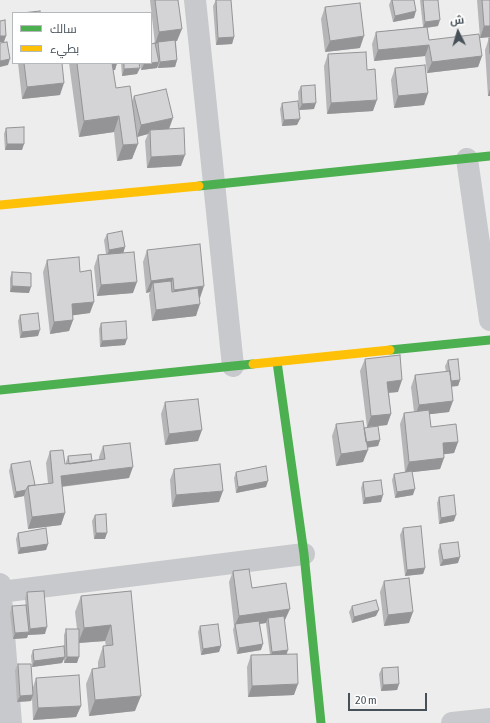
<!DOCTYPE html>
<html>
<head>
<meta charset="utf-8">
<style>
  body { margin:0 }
  #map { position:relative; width:490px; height:723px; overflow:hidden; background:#eeeded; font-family:"Asap Condensed",Cairo,sans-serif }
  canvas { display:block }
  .legend { position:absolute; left:12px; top:12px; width:140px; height:52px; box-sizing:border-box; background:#fff; border:1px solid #b5b9bc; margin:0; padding:5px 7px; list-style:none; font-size:12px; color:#465058 }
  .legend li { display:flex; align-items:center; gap:8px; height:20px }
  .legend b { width:20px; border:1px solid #b5b9bc }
  .north { position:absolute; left:438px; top:12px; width:40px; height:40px; -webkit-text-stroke:3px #fff; paint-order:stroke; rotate:355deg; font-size:11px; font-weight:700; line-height:16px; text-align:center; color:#465058 }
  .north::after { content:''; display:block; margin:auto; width:14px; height:18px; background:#465058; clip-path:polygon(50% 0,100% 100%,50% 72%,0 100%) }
  .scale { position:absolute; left:348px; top:693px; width:79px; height:18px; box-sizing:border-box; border:2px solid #465058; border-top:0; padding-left:5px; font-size:12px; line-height:14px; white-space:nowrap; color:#465058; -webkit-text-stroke:3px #fff; paint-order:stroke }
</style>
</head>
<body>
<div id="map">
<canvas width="490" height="723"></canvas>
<ul class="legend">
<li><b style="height:5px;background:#4caf50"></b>سالك</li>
<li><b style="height:5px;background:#ffc107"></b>بطيء</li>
</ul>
<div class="north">ش</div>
<div class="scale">20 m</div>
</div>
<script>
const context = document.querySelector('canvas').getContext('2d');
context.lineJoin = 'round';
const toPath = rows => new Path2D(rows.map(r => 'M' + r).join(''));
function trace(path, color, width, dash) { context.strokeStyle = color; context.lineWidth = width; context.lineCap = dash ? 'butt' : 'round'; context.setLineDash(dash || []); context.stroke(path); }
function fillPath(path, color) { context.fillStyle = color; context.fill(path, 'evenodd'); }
const street = toPath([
  [195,0,233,366],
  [467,159,490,320],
  [0,584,11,723],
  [0,592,304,554],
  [452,723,490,719]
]);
const fast = toPath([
  [199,186,490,156],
  [390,350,490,340],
  [277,362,304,554,321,723],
  [0,390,253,364]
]);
const slow = toPath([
  [0,205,199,186],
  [253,364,390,350]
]);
const wall = toPath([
  [150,0,178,0,177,41,176,41,177,60,175,67,158,68,158,66,157,68,141,70,140,63,151,63,155,44],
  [216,0,234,37,232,44,216,45,213,6],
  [391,0,414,0,414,18,393,22,389,5],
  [420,0,438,0,438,26,427,28,429,40,482,56,478,67,427,73,425,56,374,61,372,44,376,32,423,27],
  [477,0,490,0,490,37,480,38],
  [325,7,360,48,325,52,321,19],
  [489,38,490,38,490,96,488,96,485,50],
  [328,54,367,70,373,111,327,114,324,66],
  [18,63,62,63,60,95,22,99],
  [69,63,117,63,115,70,113,70,116,88,132,101,134,96,169,129,181,166,147,168,145,141,148,134,137,137,132,159,117,161,114,132,79,137],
  [121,63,139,63,137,74,122,76],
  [395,68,428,93,424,105,394,108,391,80],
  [301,86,314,109,299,110,298,92],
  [282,103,297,125,282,126,280,109],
  [6,128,22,150,5,150,4,134],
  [107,234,125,247,123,253,133,293,97,296,94,267,98,255,106,254,104,240],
  [147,250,200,298,199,298,196,316,152,321,149,295,150,292,146,293,143,262],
  [47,260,80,272,90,313,73,315,73,320,69,331,50,334,43,272],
  [12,272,29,293,10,292,10,278],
  [20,315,38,336,20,338,18,321],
  [101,323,125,345,100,347,99,329],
  [365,359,398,392,389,393,391,414,387,425,367,427,360,371],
  [448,360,460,380,458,386,451,386,449,412,429,414,431,427,458,442,454,453,444,454,444,458,440,469,412,472,413,495,395,498,392,480,394,474,405,472,400,424,404,413,414,412,411,387,415,375,446,372,445,366],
  [165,402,198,441,165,445,161,414],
  [336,424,364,428,380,440,378,446,367,448,363,462,336,466,332,436],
  [103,446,129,478,62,487,65,513,61,525,28,529,24,497,24,496,14,498,9,471,11,464,35,485,48,483,46,463,50,451,65,464,66,464,66,462,68,456,92,461,99,460,99,457],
  [174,469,219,502,172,507,170,480],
  [236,472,266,487,236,493,234,478],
  [363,482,381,502,363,504,361,488],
  [439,497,454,521,439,524,437,503],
  [95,515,105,539,94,539,92,521],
  [403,528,425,568,423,574,405,576,400,535],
  [18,533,48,544,46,550,18,554,16,539],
  [440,544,458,563,440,566,438,551],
  [233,571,285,620,284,621,287,654,294,695,248,697,247,667,251,655,270,655,266,624,266,623,260,624,261,650,237,654,233,630,234,626,229,582],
  [384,581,409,623,384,626,380,592],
  [131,591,135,711,89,716,86,684,92,669,98,668,98,662,103,646,106,646,105,641,79,643,77,663,64,663,64,657,62,663,32,667,31,656,33,650,64,655,64,635,66,629,77,629,75,612,81,596],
  [27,592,45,634,28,635,28,634,27,638,13,639,10,613,12,606,26,608,25,598],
  [352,606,376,616,352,623,349,612],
  [200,626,221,646,219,652,201,655,198,632],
  [18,664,33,687,36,678,81,706,76,717,33,720,32,698,31,701,17,702,15,670],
  [382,668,399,684,397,690,381,691,379,674]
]);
const shadedWall = toPath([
  [416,11,414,18,393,22,395,16],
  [440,20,438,26,423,28,425,22],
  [484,26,490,26,490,37,480,38],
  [182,29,177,41,158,43,158,42,158,43,155,44,159,32],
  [0,36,6,36,4,42,0,42],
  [364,36,360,48,325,52,330,41],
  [234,37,232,44,216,45,218,38],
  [429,45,425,56,374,61,378,50],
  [482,56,478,67,427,73,432,62],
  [10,59,8,65,0,67,0,61],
  [177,60,175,67,158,68,160,62],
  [159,62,157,68,141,70,144,64],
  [90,63,117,63,115,70,87,71],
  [140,68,137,74,122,76,124,69],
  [64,83,60,95,22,99,27,87],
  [490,89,490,96,488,96],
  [428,93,424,105,394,108,398,96],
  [377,100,373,111,327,114,331,103],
  [316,103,314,109,299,110,302,104],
  [119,116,114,132,79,137,84,121],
  [173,118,169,129,150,130,148,134,137,137,141,125],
  [300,119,297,125,282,126,284,120],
  [7,144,24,144,22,150,5,150],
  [138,144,132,159,117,161,123,145],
  [185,155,181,166,147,168,151,157],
  [125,247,123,254,107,256,109,250],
  [173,278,169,290,153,283,150,292,146,293,151,281],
  [137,282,133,293,97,296,101,285],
  [12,286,31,287,29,293,10,292],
  [204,286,200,298,170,301,174,290],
  [94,302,90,313,68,316,72,304],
  [200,304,196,316,152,321,156,310],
  [73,320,69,331,50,334,54,322],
  [40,330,38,336,20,338,22,332],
  [127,339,125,345,100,347,102,341],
  [402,380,398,392,383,393,387,382],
  [460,380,458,386,448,387,450,381],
  [453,401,449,412,415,416,419,405],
  [391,414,387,425,367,427,371,416],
  [202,430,198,441,165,445,169,434],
  [380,440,378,446,362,448,364,442],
  [458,442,454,453,438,455,443,443],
  [368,450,363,462,336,466,341,454],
  [444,458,440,469,405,473,409,462],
  [133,467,129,478,57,487,61,476],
  [268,481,266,487,236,493,238,487],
  [415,489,413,495,395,498,397,492],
  [26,490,24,496,14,498,16,492],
  [223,491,219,502,172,507,176,495],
  [383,495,381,502,363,504,365,498],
  [65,513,61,525,28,529,32,517],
  [456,515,454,521,439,524,441,518],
  [96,533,107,533,105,539,94,539],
  [48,544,46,550,18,554,20,548],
  [460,557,458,563,440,566,443,560],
  [425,568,423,574,405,576,407,570],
  [290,609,285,620,269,623,268,618,266,623,235,627,235,625,239,616],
  [379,610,376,616,352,623,354,617],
  [413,612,409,623,384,626,388,615],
  [111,625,105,641,78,643,84,628],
  [47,627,45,634,28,635,30,629],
  [29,632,27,638,13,639,15,633],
  [263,644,261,650,237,654,239,648],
  [221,646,219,652,201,655,203,649],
  [288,650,286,656,270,658,272,652],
  [65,657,62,663,32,667,34,661],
  [67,657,79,657,77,663,64,663],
  [298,684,294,695,248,697,252,686],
  [399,684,397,690,381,691,383,685],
  [33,695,31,701,17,702,20,696],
  [141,696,135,711,89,716,95,700],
  [81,706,76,717,33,720,38,708]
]);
const building = toPath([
  [155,0,178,0,182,29,159,32,155,0],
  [216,0,231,0,234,37,218,38,216,0],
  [392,0,414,0,416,11,395,16,392,0],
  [423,0,438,0,440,20,425,22,423,0],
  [482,0,490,0,490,26,484,26,482,0],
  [360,3,364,36,330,41,325,7,360,3],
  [40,11,40,13,22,13,40,11],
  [5,20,6,36,0,36,0,21,5,20],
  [427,27,429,40,479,34,482,56,432,62,429,45,378,50,376,32,427,27],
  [489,38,490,38,490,54,489,38],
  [175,40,177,60,160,62,158,42,175,40],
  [7,42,10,59,0,61,0,43,7,42],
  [155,43,159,62,151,63,151,44,155,43],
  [366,52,367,70,375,69,377,100,331,103,328,54,366,52],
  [24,63,62,63,64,83,27,87,24,63],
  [77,63,112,63,116,88,130,86,138,144,123,145,119,116,84,121,77,63],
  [124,63,139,63,140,68,124,69,124,63],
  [425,65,428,93,398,96,395,68,425,65],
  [315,85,316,103,302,104,301,86,315,85],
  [166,89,173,118,141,125,134,96,166,89],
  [298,101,300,119,284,120,282,103,298,101],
  [24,127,24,144,7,144,6,128,24,127],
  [184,128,185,155,151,157,150,130,184,128],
  [122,231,125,247,109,250,107,234,122,231],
  [200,244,204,286,174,290,173,278,151,281,147,250,200,244],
  [134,252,137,282,101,285,98,255,134,252],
  [79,257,80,272,91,270,94,302,72,304,73,320,54,322,47,260,79,257],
  [12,272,31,273,31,287,12,286,12,272],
  [171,281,172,292,198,288,200,304,156,310,153,283,171,281],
  [38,313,40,330,22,332,20,315,38,313],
  [126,321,127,339,102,341,101,323,126,321],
  [400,355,402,380,387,382,391,414,371,416,365,359,400,355],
  [458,359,460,380,451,381,448,360,458,359],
  [450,371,453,401,419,405,415,375,450,371],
  [198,399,202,430,169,434,165,402,198,399],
  [429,410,431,427,456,424,458,442,443,443,444,458,409,462,404,413,429,410],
  [363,421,368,450,341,454,336,424,363,421],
  [378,426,380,440,366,442,364,428,378,426],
  [130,443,133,467,61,476,65,513,32,517,28,486,53,483,50,451,63,450,65,464,105,459,103,446,130,443],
  [91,454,92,461,69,464,68,456,91,454],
  [30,461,35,485,28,486,26,490,16,492,11,464,30,461],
  [220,464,223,491,176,495,174,469,220,464],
  [266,466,268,481,238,487,236,472,266,466],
  [412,471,415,489,397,492,394,474,412,471],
  [381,480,383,495,365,498,363,482,381,480],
  [454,495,456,515,441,518,439,497,454,495],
  [106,514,107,533,96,533,95,515,106,514],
  [421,526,425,568,407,570,403,528,421,526],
  [46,528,48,544,20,548,18,533,46,528],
  [458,542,460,557,443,560,440,544,458,542],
  [249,569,252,588,286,583,290,609,239,616,233,571,249,569],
  [409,578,413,612,388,615,384,581,409,578],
  [44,591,47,627,30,629,27,592,44,591],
  [131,591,141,696,95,700,92,669,105,667,103,646,113,645,111,625,84,628,81,596,131,591],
  [376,600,379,610,354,617,352,606,376,600],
  [26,605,29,632,15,633,12,606,26,605],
  [284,616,288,650,272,652,268,618,284,616],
  [259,621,263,644,239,648,235,624,259,621],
  [218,624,221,646,203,649,200,626,218,624],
  [66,629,79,629,79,657,67,657,66,629],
  [64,646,65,657,34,661,33,650,64,646],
  [297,654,298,684,252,686,251,655,297,654],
  [18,664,31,664,33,695,20,696,18,664],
  [398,667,399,684,383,685,382,668,398,667],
  [79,675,81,706,38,708,36,678,79,675]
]);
trace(street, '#c7c9cc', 22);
trace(fast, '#4caf50', 9);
trace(slow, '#ffc107', 9);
fillPath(wall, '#b6b6b8');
fillPath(shadedWall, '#949496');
fillPath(building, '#d4d4d6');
trace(building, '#949496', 1);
</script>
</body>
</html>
